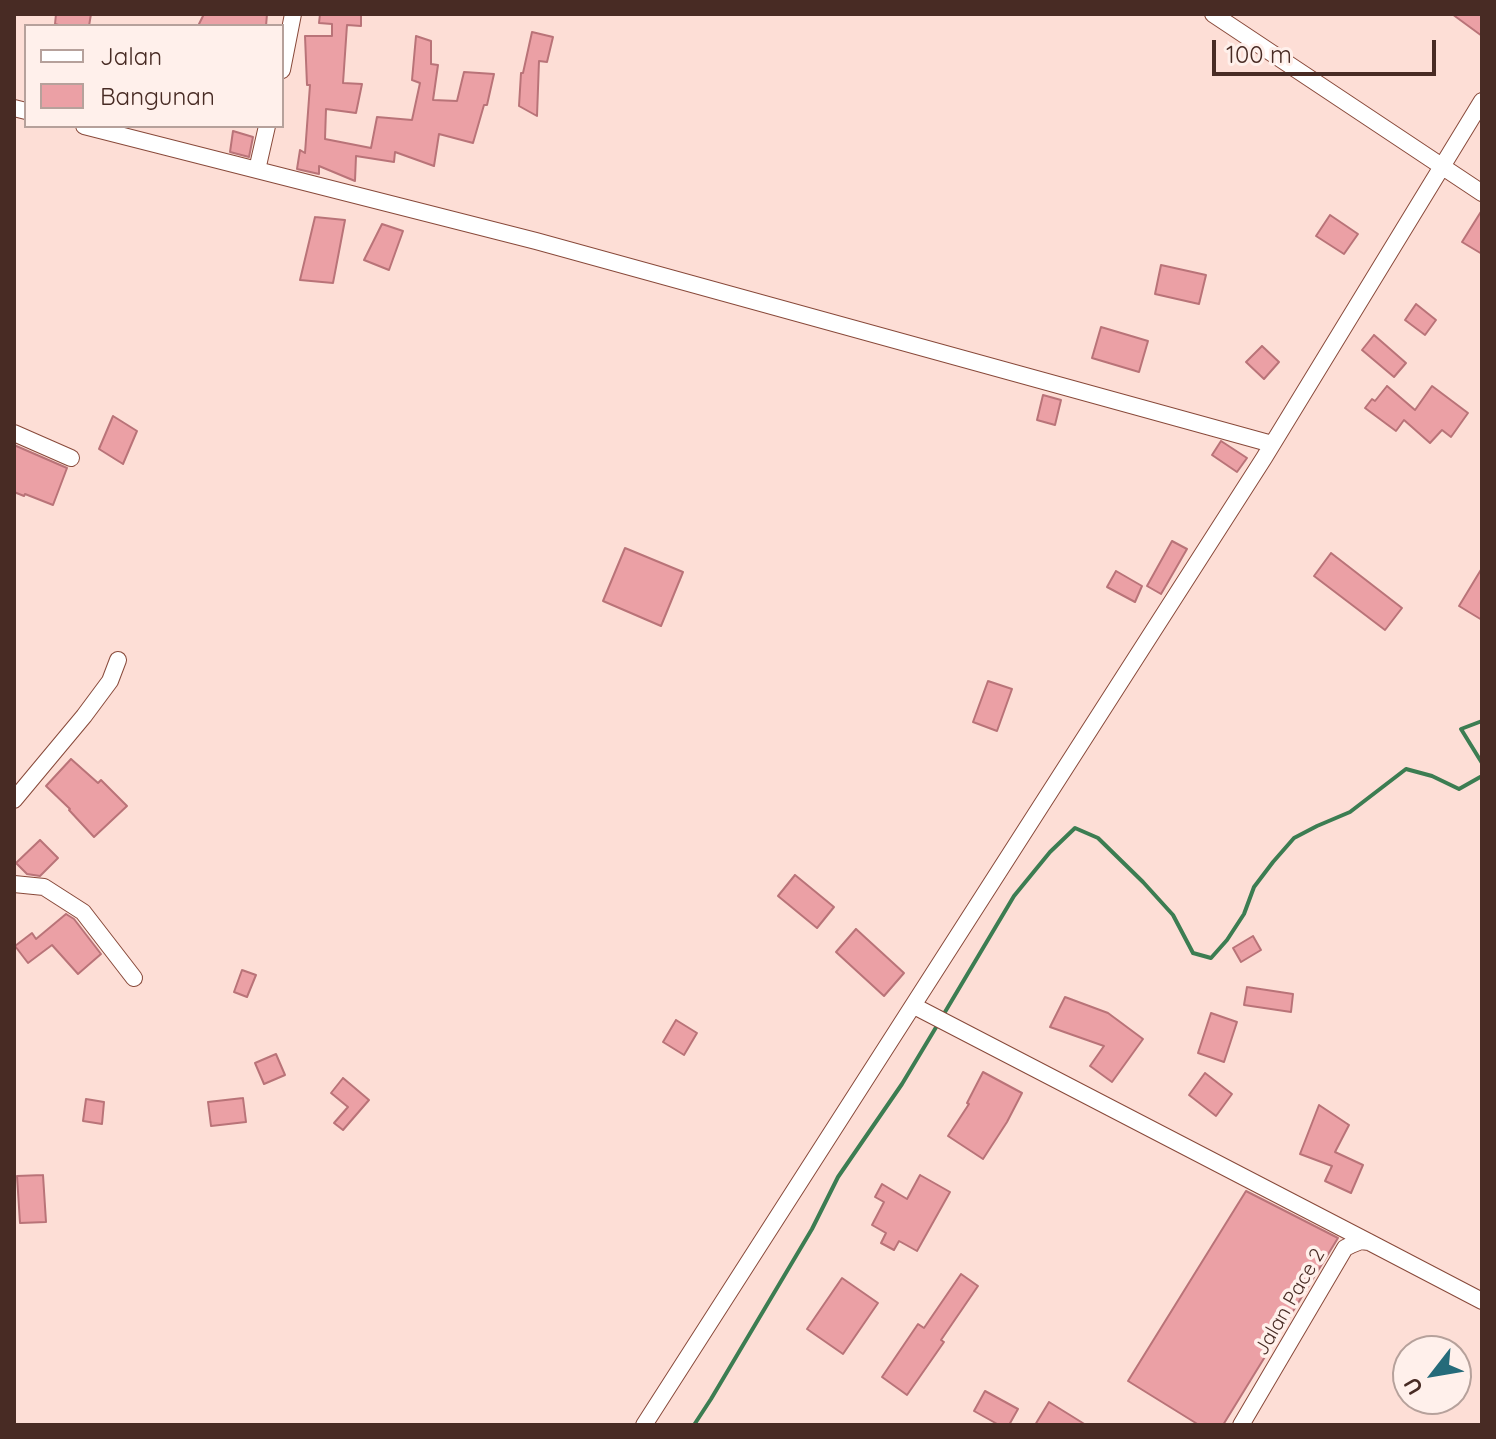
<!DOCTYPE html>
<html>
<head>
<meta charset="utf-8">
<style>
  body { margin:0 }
  #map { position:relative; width:1496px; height:1439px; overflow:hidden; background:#fdded6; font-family:Quicksand,sans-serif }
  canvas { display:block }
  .frame { position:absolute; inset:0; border:16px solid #482b24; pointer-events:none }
  .legend { position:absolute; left:24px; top:24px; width:260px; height:104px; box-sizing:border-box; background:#fff0eb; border:2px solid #b6a19b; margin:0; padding:10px 14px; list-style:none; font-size:24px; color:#482b24 }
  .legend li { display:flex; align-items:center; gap:16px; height:40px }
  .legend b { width:40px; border:2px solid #b6a19b }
  .north { position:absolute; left:1392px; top:1335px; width:80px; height:80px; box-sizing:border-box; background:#fff0eb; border:2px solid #b6a19b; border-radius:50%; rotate:239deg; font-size:22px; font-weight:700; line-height:32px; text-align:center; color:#482b24 }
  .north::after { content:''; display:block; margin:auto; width:28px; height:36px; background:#256b7a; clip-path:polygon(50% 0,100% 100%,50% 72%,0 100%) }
  .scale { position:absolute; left:1212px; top:40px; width:224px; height:36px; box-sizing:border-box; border:4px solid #482b24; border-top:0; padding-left:10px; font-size:24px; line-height:28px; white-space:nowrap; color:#482b24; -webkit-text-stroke:6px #fff0eb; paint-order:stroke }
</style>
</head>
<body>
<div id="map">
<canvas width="1496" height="1439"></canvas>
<div class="frame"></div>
<ul class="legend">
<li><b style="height:10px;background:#fff"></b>Jalan</li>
<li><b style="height:22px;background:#eba0a5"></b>Bangunan</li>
</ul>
<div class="north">U</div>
<div class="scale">100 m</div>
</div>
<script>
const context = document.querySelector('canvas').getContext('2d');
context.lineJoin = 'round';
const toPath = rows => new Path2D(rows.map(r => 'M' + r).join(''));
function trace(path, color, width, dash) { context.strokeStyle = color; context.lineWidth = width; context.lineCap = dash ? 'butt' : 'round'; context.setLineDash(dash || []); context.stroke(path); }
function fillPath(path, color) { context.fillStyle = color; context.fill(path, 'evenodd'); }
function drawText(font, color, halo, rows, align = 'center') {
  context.font = font + ' Quicksand,sans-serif'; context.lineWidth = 7; context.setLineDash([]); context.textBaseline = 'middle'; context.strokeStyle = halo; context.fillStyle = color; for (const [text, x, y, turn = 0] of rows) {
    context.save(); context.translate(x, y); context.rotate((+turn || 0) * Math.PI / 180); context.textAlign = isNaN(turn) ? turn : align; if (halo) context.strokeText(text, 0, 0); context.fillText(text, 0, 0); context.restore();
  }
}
const stream = toPath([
  [1482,721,1461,729,1482,763],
  [942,1017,1014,896,1050,852,1075,828,1098,838,1143,882,1173,915,1193,953,1211,958,1227,940,1244,914,1254,887,1273,862,1294,838,1317,826,1350,812,1406,769,1432,776,1459,789,1482,776],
  [694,1425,711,1399,812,1229,838,1177,902,1084,938,1024]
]);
const building = toPath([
  [56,14,91,14,89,26,62,26,55,24,56,14],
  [204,14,267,14,266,26,198,26,204,14],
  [320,14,361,14,361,26,347,25,343,83,362,84,356,113,326,109,325,139,371,148,377,117,412,120,420,83,412,80,416,36,431,41,431,64,438,65,433,100,457,101,464,72,494,74,487,105,484,105,473,143,439,134,434,166,395,152,394,162,356,156,355,181,319,166,319,174,297,169,300,150,305,153,310,85,307,85,305,36,332,36,332,24,319,23,320,14],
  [1452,14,1482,14,1482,36,1452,14],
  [532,32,553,37,547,62,539,61,537,116,519,106,521,73,523,73,532,32],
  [233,131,253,137,249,157,230,152,233,131],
  [1482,210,1482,254,1462,242,1482,210],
  [1330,215,1358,234,1344,254,1316,236,1330,215],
  [315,217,345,220,333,283,300,280,315,217],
  [382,224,403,231,389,270,364,260,382,224],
  [1161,265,1206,275,1199,304,1155,294,1161,265],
  [1416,304,1436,320,1425,335,1405,320,1416,304],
  [1101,327,1148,341,1139,372,1092,358,1101,327],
  [1374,335,1406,363,1394,377,1362,350,1374,335],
  [1262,346,1279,362,1264,379,1246,362,1262,346],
  [1387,386,1415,410,1432,386,1468,413,1451,437,1442,430,1430,443,1404,420,1396,431,1365,408,1372,399,1375,401,1387,386],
  [1043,395,1061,400,1055,425,1037,420,1043,395],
  [113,416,137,431,123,464,99,449,113,416],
  [1221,441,1247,458,1237,472,1212,455,1221,441],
  [14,445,67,468,53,505,25,494,24,496,14,492,14,445],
  [1172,541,1187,549,1161,594,1147,586,1172,541],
  [625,548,683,572,661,626,603,601,625,548],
  [1331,553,1402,608,1385,630,1314,576,1331,553],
  [1482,568,1482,620,1459,606,1482,568],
  [1116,571,1142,586,1135,602,1107,587,1116,571],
  [988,681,1012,689,997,731,973,722,988,681],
  [71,759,98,783,101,780,127,806,94,837,69,810,70,809,46,786,71,759],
  [40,840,58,858,40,876,27,874,16,863,40,840],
  [795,875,834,907,817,928,778,896,795,875],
  [66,914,74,919,101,954,78,974,52,945,28,963,15,946,32,933,36,939,66,914],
  [856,929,904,973,884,996,836,952,856,929],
  [1253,936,1261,950,1241,962,1233,948,1253,936],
  [242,970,256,975,247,997,234,992,242,970],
  [1247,987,1293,994,1291,1012,1244,1005,1247,987],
  [1065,997,1108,1013,1143,1039,1112,1082,1090,1066,1104,1046,1050,1027,1065,997],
  [1211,1013,1237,1022,1224,1062,1198,1053,1211,1013],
  [676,1020,697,1033,684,1055,663,1042,676,1020],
  [276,1054,285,1075,264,1084,255,1063,276,1054],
  [983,1072,1022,1093,1007,1122,983,1159,948,1136,969,1104,967,1103,983,1072],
  [1205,1073,1232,1094,1216,1116,1189,1095,1205,1073],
  [343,1078,369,1100,343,1130,334,1123,348,1107,331,1093,343,1078],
  [243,1098,246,1122,211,1126,208,1102,243,1098],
  [86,1099,104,1102,102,1124,83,1121,86,1099],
  [1319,1105,1349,1125,1335,1152,1363,1165,1351,1193,1325,1181,1332,1166,1300,1154,1319,1105],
  [43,1175,46,1222,20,1223,17,1176,43,1175],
  [920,1175,950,1192,917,1251,899,1241,894,1250,881,1243,886,1233,872,1225,884,1202,875,1197,882,1184,907,1199,920,1175],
  [1246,1191,1338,1238,1223,1425,1199,1425,1128,1381,1246,1191],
  [961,1274,978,1286,941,1340,944,1342,907,1395,882,1377,918,1324,924,1328,961,1274],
  [842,1278,878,1303,843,1354,807,1329,842,1278],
  [985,1391,1018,1409,1009,1425,999,1425,974,1411,985,1391],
  [1049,1402,1086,1425,1035,1425,1049,1402]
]);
const minor = toPath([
  [1213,14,1482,193],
  [282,70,293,14],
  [14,108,26,111],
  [84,126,536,241,1272,444],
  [257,170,267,126],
  [14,433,71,458],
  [14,800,84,716,110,681,118,660],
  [14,884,44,887,83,912,134,978],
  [914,1006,1369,1242],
  [644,1425,1264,458,1482,101],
  [1241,1425,1345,1248,1351,1245,1361,1241,1369,1242,1482,1301]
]);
const streetNames = [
  ["Jalan Pace 2",1290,1302,-60]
];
trace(stream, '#3c7d52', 4);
fillPath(building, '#eba0a5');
trace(building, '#b97378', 2);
trace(minor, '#88493a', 18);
trace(minor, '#fff', 16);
drawText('20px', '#482b24', '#fff0eb', streetNames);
</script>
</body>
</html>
